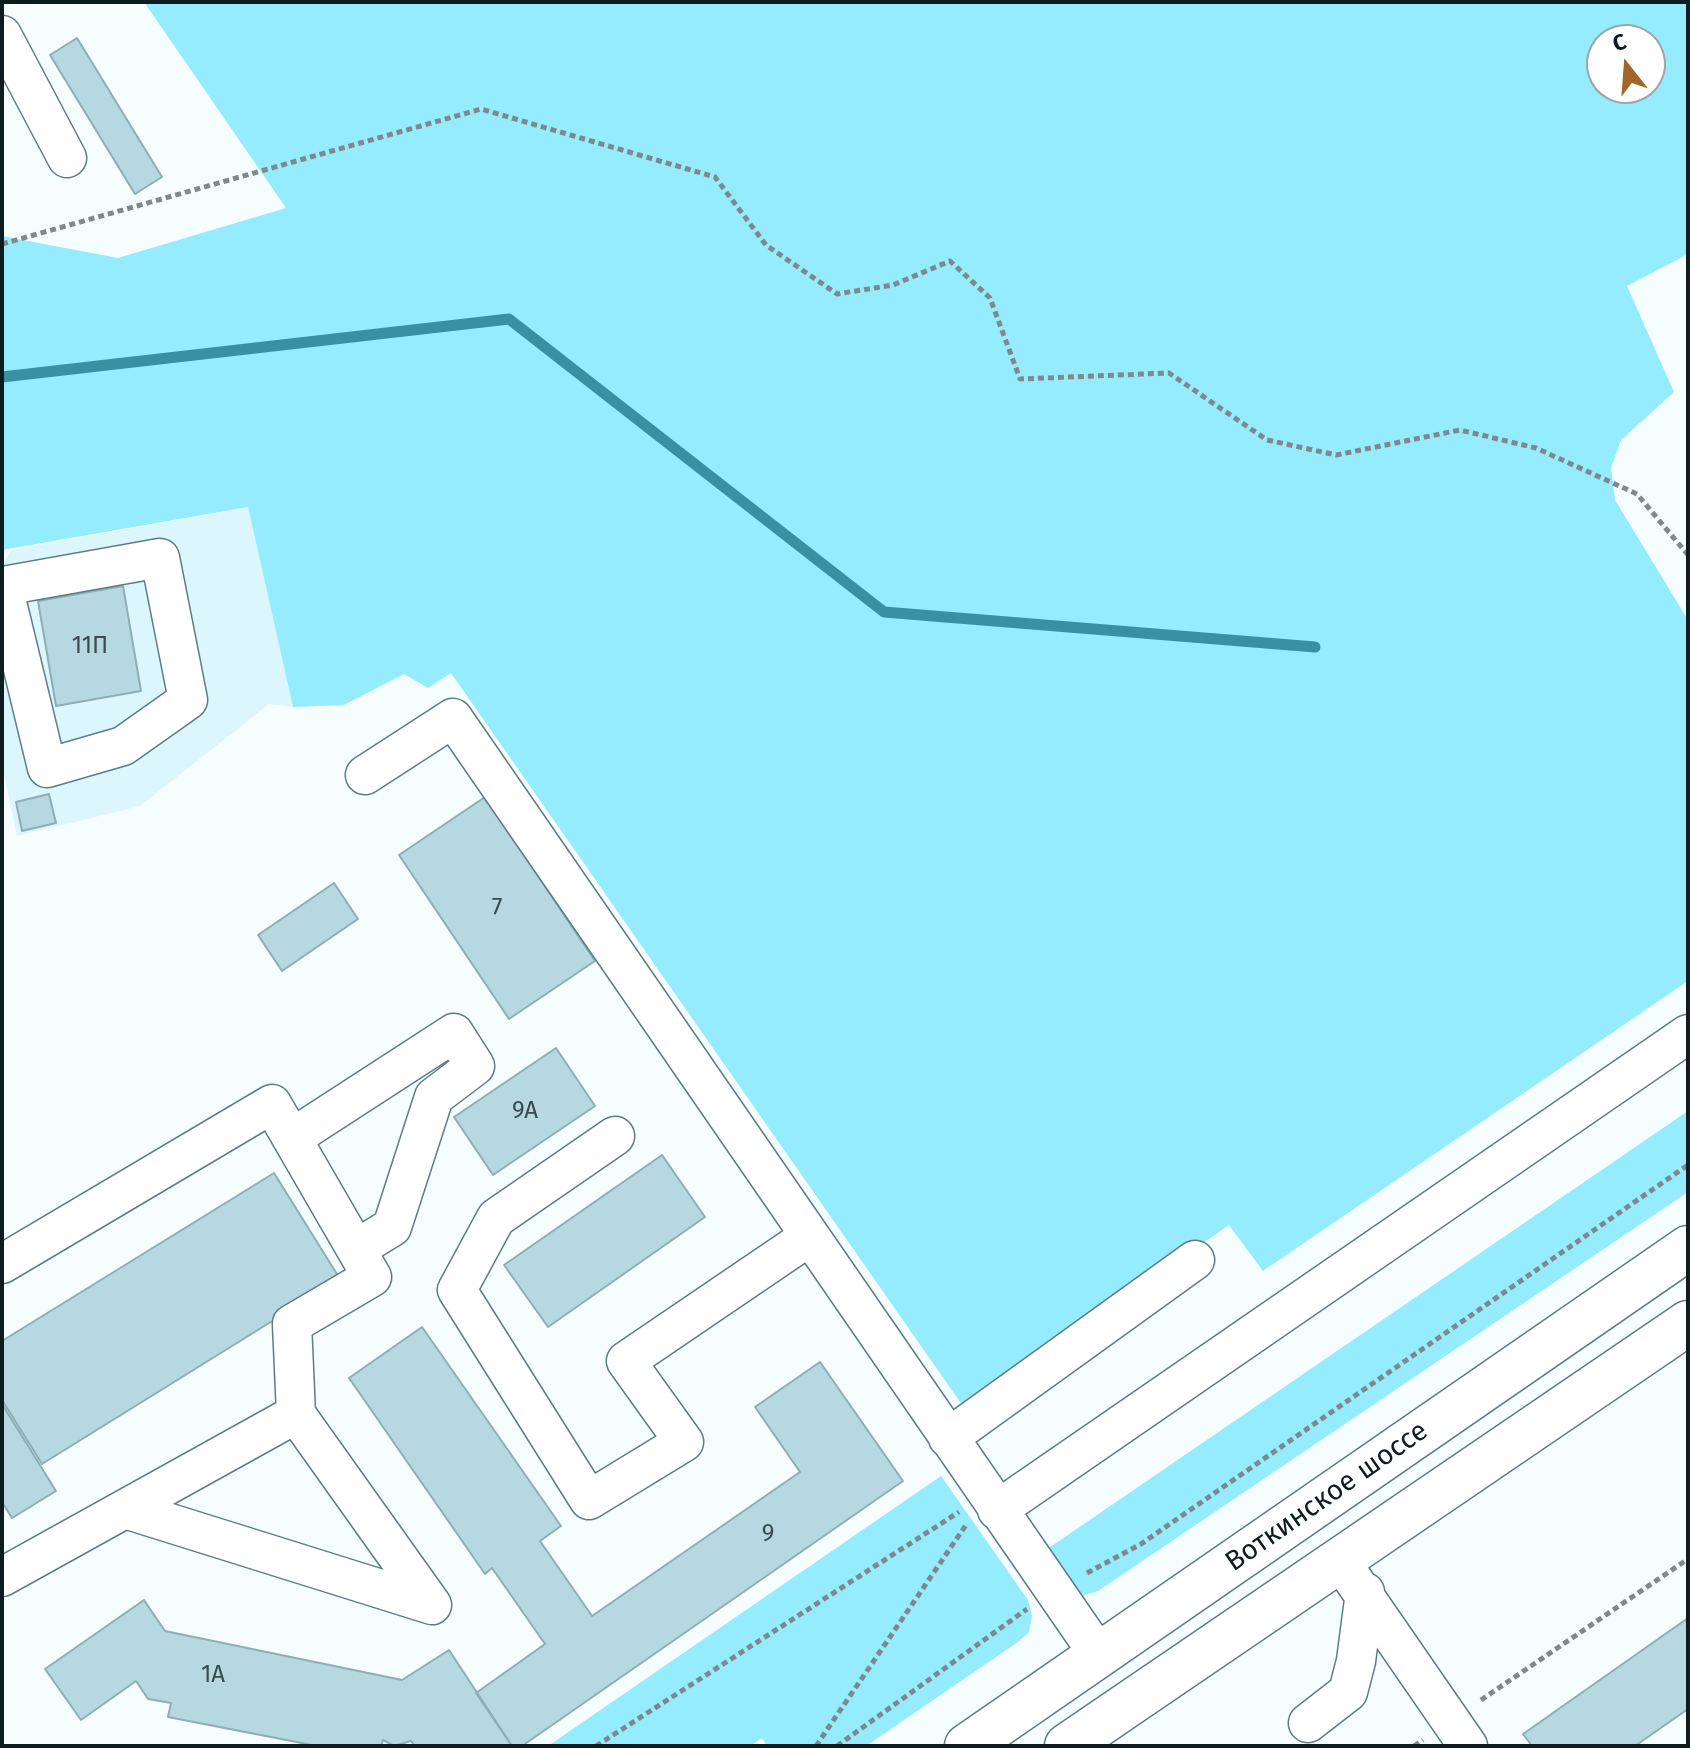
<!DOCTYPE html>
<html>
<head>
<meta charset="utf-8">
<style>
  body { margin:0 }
  #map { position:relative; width:1690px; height:1748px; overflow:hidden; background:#f6fdff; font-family:"Fira Sans",sans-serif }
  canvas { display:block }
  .frame { position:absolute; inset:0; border:4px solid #0f1c1f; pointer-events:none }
  .north { position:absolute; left:1586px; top:24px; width:80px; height:80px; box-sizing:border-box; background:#fff; border:2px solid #9fa4a5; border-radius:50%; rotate:343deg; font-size:22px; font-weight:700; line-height:32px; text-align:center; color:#0f1c1f }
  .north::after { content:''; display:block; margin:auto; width:28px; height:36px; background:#a26629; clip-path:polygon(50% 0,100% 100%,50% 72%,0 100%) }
</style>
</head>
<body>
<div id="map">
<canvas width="1690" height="1748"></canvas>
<div class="frame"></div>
<div class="north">С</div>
</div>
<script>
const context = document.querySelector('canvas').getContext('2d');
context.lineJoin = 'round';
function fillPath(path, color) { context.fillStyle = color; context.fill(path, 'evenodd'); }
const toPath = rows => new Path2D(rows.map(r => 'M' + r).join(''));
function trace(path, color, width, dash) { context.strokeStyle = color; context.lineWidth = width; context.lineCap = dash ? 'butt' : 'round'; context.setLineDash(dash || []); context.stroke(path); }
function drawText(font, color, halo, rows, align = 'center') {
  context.font = font + ' "Fira Sans",sans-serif'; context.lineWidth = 6; context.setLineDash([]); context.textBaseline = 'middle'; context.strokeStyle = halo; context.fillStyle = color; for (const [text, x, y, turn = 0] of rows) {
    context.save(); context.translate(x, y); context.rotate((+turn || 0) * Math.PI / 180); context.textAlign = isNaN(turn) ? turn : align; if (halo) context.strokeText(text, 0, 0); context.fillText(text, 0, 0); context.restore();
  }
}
const built = toPath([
  [248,507,293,707,269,704,140,806,17,836,2,765,2,564,12,550]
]);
const green = toPath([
  [144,2,1688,2,1688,254,1627,286,1674,392,1621,440,1611,468,1615,500,1688,620,1688,981,1263,1271,1229,1225,965,1409,451,673,428,688,404,674,344,705,293,707,248,507,2,550,2,236,118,258,286,208],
  [1602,40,1650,40,1650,88,1602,88],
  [1688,1111,1688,1192,1098,1591,1075,1598,1040,1554],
  [941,1476,1028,1600,1032,1616,1029,1632,1018,1642,866,1746,767,1746,762,1738,750,1746,548,1746]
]);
const stream = toPath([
  [2,377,509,319,884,612,1315,647]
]);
const building = toPath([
  [77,38,162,177,135,194,50,55,77,38],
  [123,586,141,691,56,706,38,601,123,586],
  [49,794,56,823,22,831,16,802,49,794],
  [485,797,595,961,509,1019,399,855,485,797],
  [334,883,358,919,282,971,258,935,334,883],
  [556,1048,595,1106,493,1175,454,1117,556,1048],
  [662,1155,705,1217,548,1327,504,1265,662,1155],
  [274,1173,340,1279,42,1464,2,1400,2,1341,274,1173],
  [422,1327,561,1526,540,1541,592,1616,800,1472,755,1407,820,1362,903,1481,522,1746,512,1746,476,1693,545,1644,492,1568,485,1574,349,1378,422,1327],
  [2,1404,56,1491,12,1518,2,1502,2,1404],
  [144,1600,165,1631,402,1680,449,1650,512,1746,415,1746,411,1741,394,1746,383,1740,381,1746,317,1746,168,1717,171,1703,148,1699,136,1681,81,1720,45,1669,144,1600],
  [1688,1618,1688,1709,1635,1746,1532,1746,1523,1734,1688,1618]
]);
const path = toPath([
  [2,244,481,109,715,177,766,245,837,294,893,285,950,261,990,298,1020,379,1169,373,1267,440,1336,455,1460,430,1536,448,1637,494,1688,555],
  [1087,1573,1141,1544,1688,1165],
  [1481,1700,1688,1559],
  [596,1746,959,1512],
  [816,1746,966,1525],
  [837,1746,1027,1609],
  [1414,1746,1423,1740]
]);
const minor = toPath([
  [2,35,67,158],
  [2,586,3,586,160,558,188,700,123,746,47,768,3,586],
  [365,775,453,718,1099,1655],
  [615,1136,496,1218,457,1290,589,1500,684,1442,626,1361,810,1236],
  [292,1138,454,1033,475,1066,434,1097,392,1227,356,1249],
  [2,1264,272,1104,372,1277,292,1324,296,1414],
  [948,1438,1195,1260],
  [997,1510,1688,1034],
  [1339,1559,1468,1746],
  [2,1577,296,1414,432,1605,125,1509],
  [1308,1723,1348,1692,1356,1661,1365,1592]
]);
const major = toPath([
  [967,1746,1688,1248],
  [1067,1746,1688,1323]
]);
const numberNames = [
  ["11П",90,646],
  ["7",497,908],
  ["9А",525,1111],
  ["9",768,1534],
  ["1А",213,1675]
];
const streetNames = [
  ["Воткинское шоссе",1327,1497,-35]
];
fillPath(built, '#dbf6fc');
fillPath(green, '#94ecfe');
trace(stream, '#3a90a0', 11);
fillPath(building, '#b6d8e0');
trace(building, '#8daeb5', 2);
trace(minor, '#5d7d84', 41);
trace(major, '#5d7d84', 47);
trace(path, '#7f898c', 5, [6, 4]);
trace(minor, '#fff', 38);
trace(major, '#fff', 44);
drawText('24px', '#394b4f', null, numberNames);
drawText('28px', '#0f1c1f', '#fff', streetNames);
</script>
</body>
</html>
